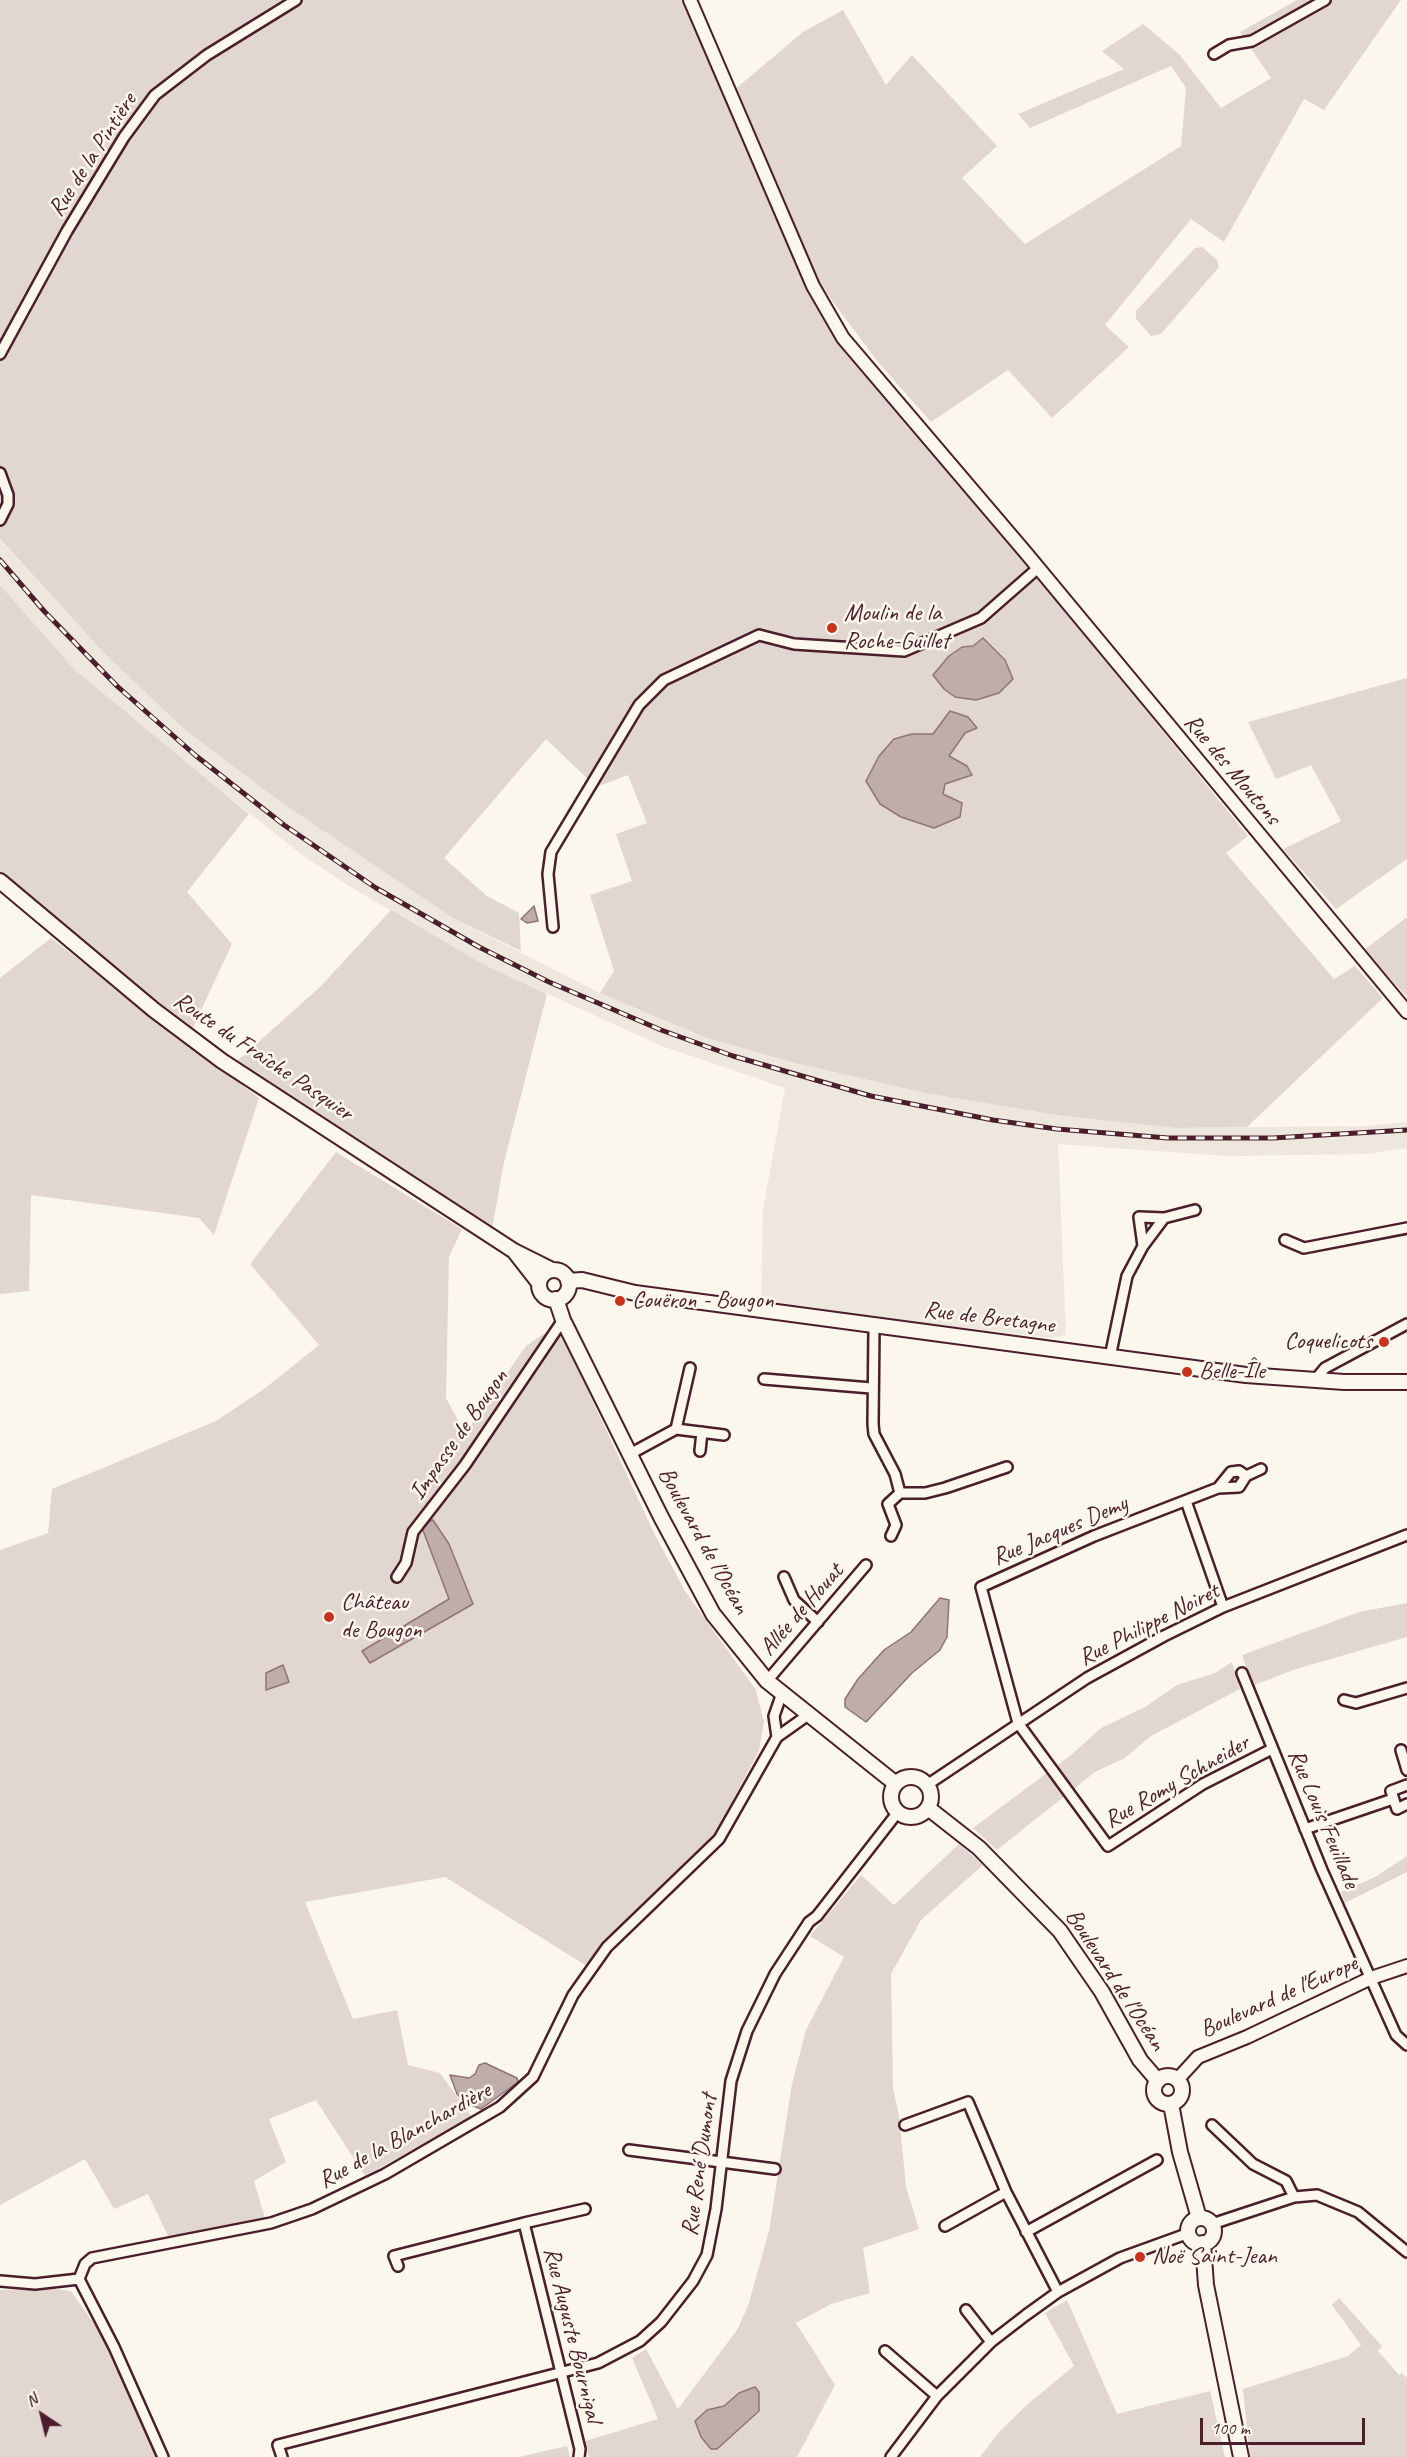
<!DOCTYPE html>
<html>
<head>
<meta charset="utf-8">
<style>
  body { margin:0 }
  #map { position:relative; width:1407px; height:2457px; overflow:hidden; background:#fbf7ec; font-family:Caveat,sans-serif }
  canvas { display:block }
  .north { position:absolute; left:12px; top:2385px; width:60px; height:60px; -webkit-text-stroke:4px #fbf7ec; paint-order:stroke; rotate:325deg; font-size:16px; font-weight:700; line-height:24px; text-align:center; color:#4a1f2b }
  .north::after { content:''; display:block; margin:auto; width:21px; height:27px; background:#4a1f2b; clip-path:polygon(50% 0,100% 100%,50% 72%,0 100%) }
  .scale { position:absolute; left:1200px; top:2418px; width:165px; height:27px; box-sizing:border-box; border:3px solid #4a1f2b; border-top:0; padding-left:8px; font-size:18px; line-height:21px; white-space:nowrap; color:#4a1f2b; -webkit-text-stroke:4px #fbf7ec; paint-order:stroke }
</style>
</head>
<body>
<div id="map">
<canvas width="1407" height="2457"></canvas>
<div class="north">N</div>
<div class="scale">100 m</div>
</div>
<script>
const context = document.querySelector('canvas').getContext('2d');
context.lineJoin = 'round';
function fillPath(path, color) { context.fillStyle = color; context.fill(path, 'evenodd'); }
const toPath = rows => new Path2D(rows.map(r => 'M' + r).join(''));
function trace(path, color, width, dash) { context.strokeStyle = color; context.lineWidth = width; context.lineCap = dash ? 'butt' : 'round'; context.setLineDash(dash || []); context.stroke(path); }
function drawText(font, color, halo, rows, align = 'center') {
  context.font = font + ' Caveat,sans-serif'; context.lineWidth = 5; context.setLineDash([]); context.textBaseline = 'middle'; context.strokeStyle = halo; context.fillStyle = color; for (const [text, x, y, turn = 0] of rows) {
    context.save(); context.translate(x, y); context.rotate((+turn || 0) * Math.PI / 180); context.textAlign = isNaN(turn) ? turn : align; if (halo) context.strokeText(text, 0, 0); context.fillText(text, 0, 0); context.restore();
  }
}
const built = toPath([
  [0,540,103,652,183,727,279,801,453,918,600,993,799,1064,925,1093,1062,1116,1174,1128,1366,1126,1407,1122,1407,1148,1367,1154,1227,1156,1058,1144,1066,1335,1051,1338,761,1304,763,1210,785,1088,659,1045,483,964,349,886,302,855,145,730,75,670,0,585]
]);
const green = toPath([
  [0,0,690,0,725,83,843,338,1248,836,1226,853,1334,979,1355,966,1383,998,1247,1127,1175,1128,1063,1116,925,1093,799,1064,707,1038,600,993,614,971,590,895,632,881,616,834,647,823,628,775,596,787,546,739,444,858,487,896,519,913,521,951,453,918,279,801,183,728,103,652,0,539],
  [1297,0,1401,0,1324,110,1304,99,1224,242,1191,219,1105,325,1129,347,1052,418,1008,370,931,422,877,361,822,287,734,90,803,32,843,10,886,85,912,55,997,146,962,178,1025,244,1181,146,1186,88,1171,66,1030,128,1018,114,1124,69,1102,51,1143,24,1179,54,1221,108,1271,78,1240,32],
  [1202,247,1217,260,1219,267,1161,334,1151,336,1136,319,1136,311,1195,248],
  [0,585,75,670,249,814,187,892,232,944,191,1032,0,874],
  [1407,678,1407,859,1336,909,1283,849,1341,821,1311,765,1276,779,1248,722],
  [391,910,483,964,547,994,504,1162,492,1229,236,1062,320,987],
  [1407,917,1407,997,1364,950],
  [51,938,259,1098,214,1235,199,1218,31,1195,29,1291,0,1294,0,978],
  [336,1152,462,1229,449,1257,446,1398,465,1433,526,1346,549,1330,560,1331,655,1535,685,1591,756,1690,764,1722,759,1751,710,1842,585,1965,445,1877,305,1902,353,2019,397,2010,408,2065,440,2073,472,2117,365,2176,316,2100,269,2119,286,2162,254,2181,265,2218,169,2238,148,2194,114,2209,85,2159,0,2205,0,1550,48,1533,52,1489,216,1421,264,1389,319,1345,250,1264],
  [1407,1603,1407,1637,1296,1669,1252,1686,1242,1655,1359,1612],
  [1232,1662,1240,1689,1151,1736,1125,1758,1095,1772,997,1850,973,1828,1071,1755,1101,1728,1145,1707,1177,1685,1215,1673],
  [959,1844,983,1865,921,1920,891,1974,893,2089,899,2115,906,2187,919,2229,863,2248,870,2293,831,2304,796,2323,835,2385,797,2457,589,2457,585,2441,658,2419,632,2358,646,2349,678,2409,737,2330,748,2306,769,2231,792,2084,806,2030,844,1957,810,1936,861,1875,894,1905],
  [1407,1856,1407,1872,1345,1903,1341,1892,1375,1877],
  [56,2289,71,2291,97,2328,159,2457,0,2457,0,2290],
  [1339,2298,1382,2346,1378,2351,1399,2375,1402,2373,1407,2378,1407,2457,1250,2457,1243,2389,1348,2356,1361,2345,1332,2305],
  [1067,2300,1117,2414,1210,2391,1225,2457,980,2457,1000,2431,1029,2403,1074,2366,1045,2313],
  [567,2446,570,2457,519,2457]
]);
const water = toPath([
  [983,638,1005,660,1013,679,999,693,976,700,955,697,944,689,933,675,949,656,962,647,973,646,983,638],
  [950,711,968,717,977,728,965,733,949,756,967,766,972,775,945,784,943,794,962,803,960,817,934,828,901,817,880,804,866,781,879,756,894,739,912,734,933,734,950,711],
  [534,906,538,921,527,923,521,919,534,906],
  [433,1520,449,1544,473,1604,370,1663,362,1651,449,1599,421,1525,433,1520],
  [940,1598,949,1600,947,1637,940,1650,912,1673,866,1722,845,1707,845,1699,858,1679,884,1650,911,1632,940,1598],
  [283,1665,289,1682,266,1690,266,1673,283,1665],
  [485,2063,517,2078,518,2082,481,2109,466,2103,457,2094,450,2075,469,2078,475,2074,479,2065,485,2063],
  [755,2387,759,2392,759,2411,717,2449,711,2449,701,2437,695,2421,707,2410,724,2406,739,2393,755,2387]
]);
const minor = toPath([
  [1214,54,1229,45,1252,41,1325,0],
  [0,354,67,231,124,137,155,95,207,55,296,0],
  [0,473,8,495,8,504,0,520],
  [553,927,548,874,551,852,639,705,664,680,759,635,794,644,904,651,981,618,1038,568],
  [1285,1240,1304,1248,1407,1228],
  [1143,1246,1139,1217,1164,1218],
  [874,1326,873,1424,874,1434,895,1474,900,1493,888,1504,896,1525,891,1536],
  [1110,1357,1127,1276,1143,1246,1164,1218,1195,1210],
  [690,1368,676,1429,724,1435],
  [764,1379,871,1388],
  [1315,1380,1325,1368,1407,1324],
  [700,1451,702,1432],
  [630,1454,676,1429],
  [1261,1469,1246,1476,1239,1471,1231,1472,1218,1488,1094,1536,981,1587,1018,1723,1108,1846,1203,1784,1272,1749],
  [1218,1488,1239,1487,1246,1476],
  [900,1493,925,1493,945,1488,1007,1467],
  [1186,1501,1223,1607],
  [397,1577,406,1563,413,1532,465,1465,563,1320],
  [784,1577,794,1600,818,1622],
  [1242,1673,1322,1870,1396,2035,1407,2045],
  [767,1681,866,1565],
  [1344,1700,1356,1703,1407,1688],
  [777,1737,774,1716,782,1693],
  [1401,1750,1407,1770],
  [927,1785,1087,1678,1164,1636,1223,1607,1407,1535],
  [1407,1785,1391,1791,1397,1809,1407,1804],
  [1305,1829,1393,1799],
  [905,2125,968,2102,1006,2192,1058,2292],
  [1212,2125,1253,2164,1286,2181,1294,2197],
  [629,2150,775,2169],
  [1212,2224,1294,2197,1317,2195,1358,2212,1407,2252],
  [945,2226,1006,2192],
  [1026,2232,1157,2160],
  [398,2266,394,2256,524,2223],
  [0,2281,35,2284,79,2279],
  [966,2310,991,2342],
  [885,2351,937,2396],
  [163,2457,114,2347,79,2279,85,2264,92,2258,271,2223,312,2209,385,2174,500,2107,533,2077,573,1995,607,1947,719,1839,777,1737,808,1715],
  [282,2457,278,2445,598,2363,640,2341,661,2322,693,2281,707,2255,716,2209,731,2081,747,2031,775,1974,809,1922,817,1916,898,1812],
  [579,2457,580,2449,524,2223,585,2209],
  [891,2457,937,2396,991,2342,1026,2315,1058,2292,1120,2258,1189,2233]
]);
const tertiary = toPath([
  [690,0,813,286,843,338,1026,553,1407,1012],
  [1177,2080,1198,2057,1247,2037,1371,1978,1407,1966]
]);
const secondary = toPath([
  [0,881,154,1010,222,1061,514,1251,552,1270],
  [514,1251,539,1283],
  '539 1285a15 15 0 1 1 30 0a15 15 0 1 1-30 0Z',
  [568,1281,582,1280,635,1293,1246,1375,1344,1382,1407,1382],
  [556,1299,563,1320,661,1517,713,1614,767,1681,896,1784],
  '891 1797a20 20 0 1 1 40 0a20 20 0 1 1-40 0Z',
  [928,1808,979,1848,1060,1931,1102,1992,1140,2060,1158,2081],
  '1154 2090a14 14 0 1 1 28 0a14 14 0 1 1-28 0Z',
  [1171,2104,1180,2152,1199,2218],
  '1188 2231a13 13 0 1 1 26 0a13 13 0 1 1-26 0Z',
  [1203,2243,1206,2285,1241,2457]
]);
const rail = toPath([
  [0,560,44,611,117,686,195,755,284,825,376,888,479,947,549,982,661,1030,733,1056,871,1096,993,1120,1057,1129,1168,1138,1273,1138,1407,1130]
]);
const markers = [
  [832,628,6,"#c8321e"],
  [620,1301,6,"#c8321e"],
  [1384,1342,6,"#c8321e"],
  [1187,1372,6,"#c8321e"],
  [329,1617,6,"#c8321e"],
  [1140,2257,6,"#c8321e"]
];
const streetNames = [
  ["Rue de la Pintière",93,155,-57],
  ["Rue des Moutons",1232,770,50],
  ["Route du Fraîche Pasquier",263,1057,34],
  ["Rue de Bretagne",989,1318,7],
  ["Impasse de Bougon",459,1435,-55],
  ["Rue Jacques Demy",1060,1531,-23],
  ["Boulevard de l'Océan",703,1541,61],
  ["Allée de Houat",802,1610,-49],
  ["Rue Philippe Noiret",1149,1625,-27],
  ["Rue Romy Schneider",1177,1782,-30],
  ["Rue Louis Feuillade",1323,1819,67],
  ["Boulevard de l'Océan",1115,1980,57],
  ["Boulevard de l'Europe",1279,1997,-24],
  ["Rue de la Blanchardière",405,2136,-29],
  ["Rue René Dumont",700,2165,-82],
  ["Rue Auguste Bournigal",572,2335,76]
];
const poiNames = [
  ["Moulin de la",844,614],
  ["Roche-Guillet",844,642],
  ["Couëron - Bougon",632,1301],
  ["Coquelicots",1372,1342,"right"],
  ["Belle-Île",1199,1372],
  ["Château",341,1603],
  ["de Bougon",341,1631],
  ["Noë Saint-Jean",1152,2257]
];
fillPath(built, '#eee7de');
fillPath(green, '#e2d7d0');
fillPath(water, '#bfadaa');
trace(water, '#907477', 1.5);
trace(minor, '#4a1f2b', 14);
trace(tertiary, '#4a1f2b', 16);
trace(secondary, '#4a1f2b', 18);
trace(minor, '#fbf7ec', 9);
trace(tertiary, '#fbf7ec', 12);
trace(secondary, '#fbf7ec', 14);
trace(rail, '#4a1f2b', 5);
trace(rail, '#fbf7ec', 3, [9]);
for (const [x, y, r, color] of markers) { const dot = new Path2D(); dot.arc(x, y, r, 0, 2 * Math.PI); context.fillStyle = color; context.fill(dot); trace(dot, '#fbf7ec', 2); }
drawText('24px', '#4a1f2b', '#fbf7ec', streetNames);
drawText('24px', '#4a1f2b', '#fbf7ec', poiNames, 'left');
</script>
</body>
</html>
